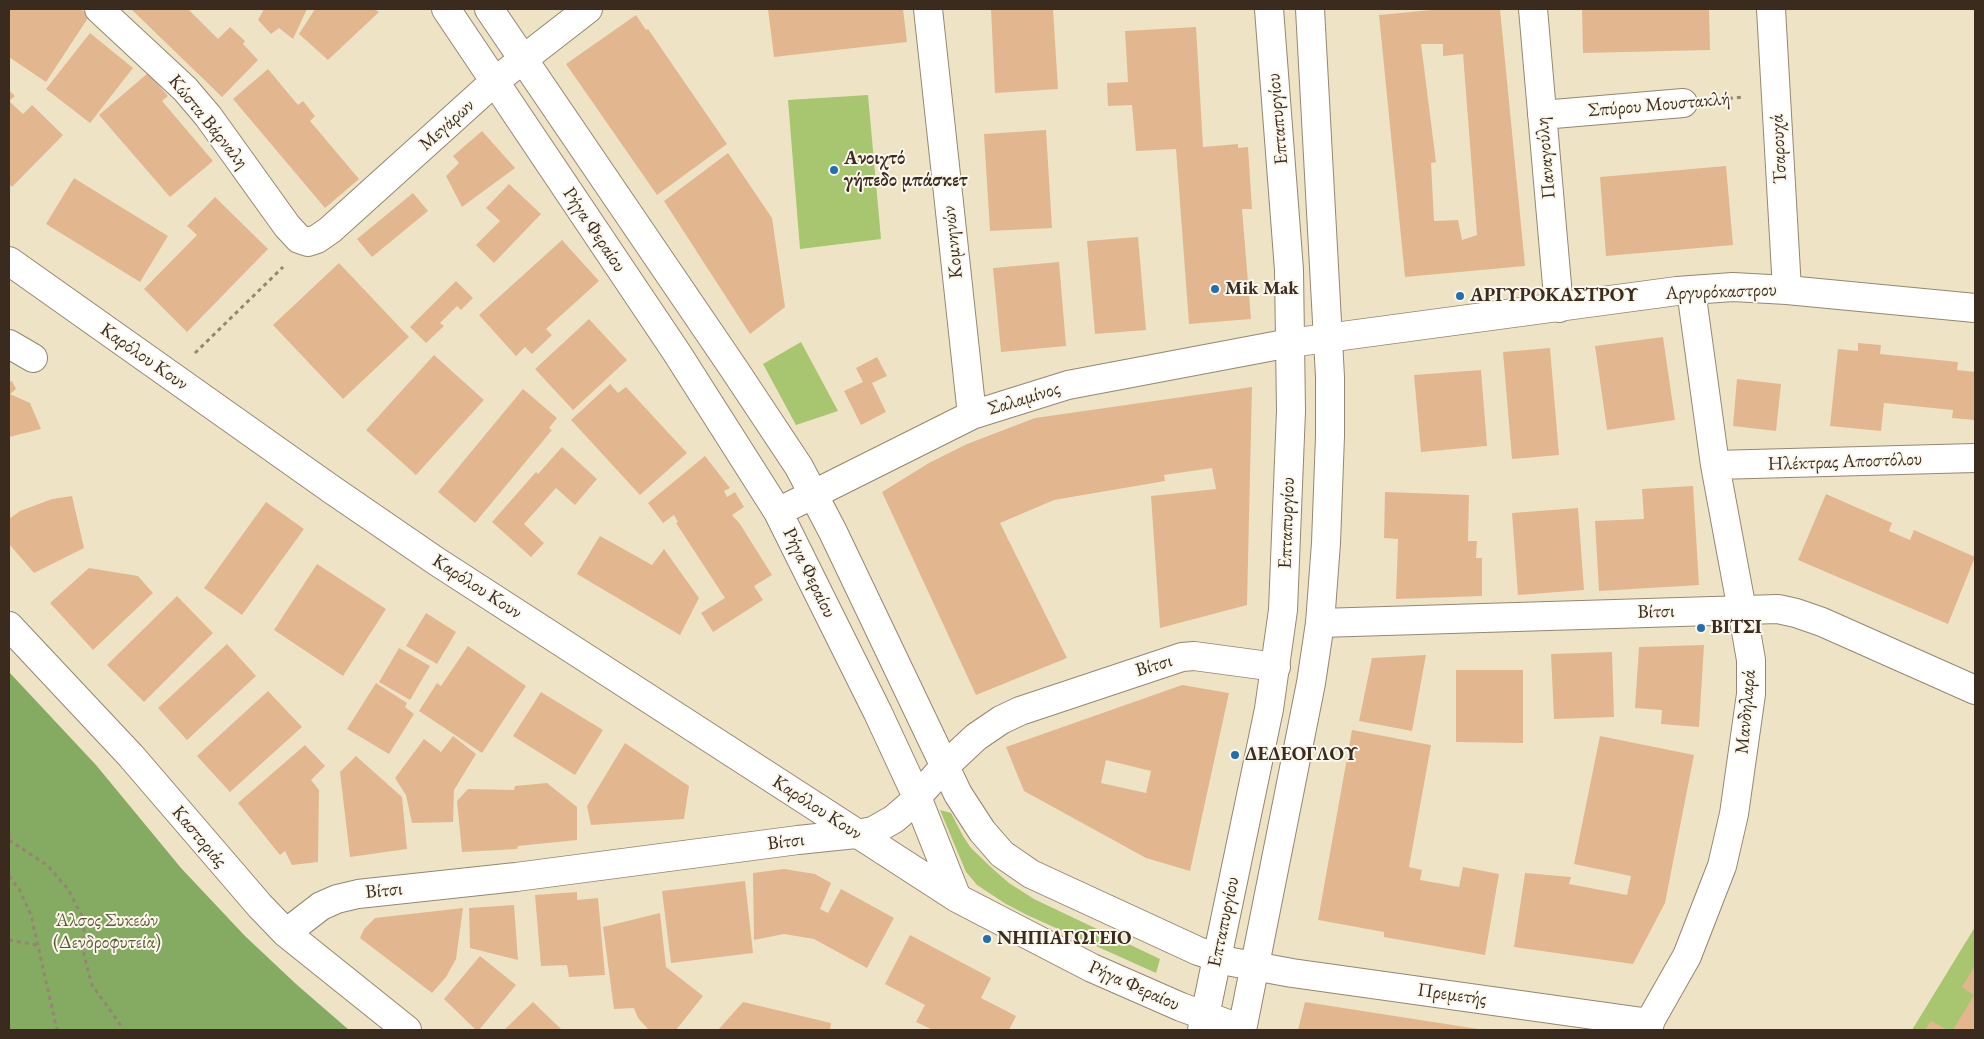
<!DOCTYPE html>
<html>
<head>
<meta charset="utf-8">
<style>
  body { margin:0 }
  #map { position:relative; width:1984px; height:1039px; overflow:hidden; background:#efe3c6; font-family:"EB Garamond",serif }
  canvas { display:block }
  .frame { position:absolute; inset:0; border:10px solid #3b2a1e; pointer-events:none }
</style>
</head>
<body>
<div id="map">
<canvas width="1984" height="1039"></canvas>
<div class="frame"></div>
</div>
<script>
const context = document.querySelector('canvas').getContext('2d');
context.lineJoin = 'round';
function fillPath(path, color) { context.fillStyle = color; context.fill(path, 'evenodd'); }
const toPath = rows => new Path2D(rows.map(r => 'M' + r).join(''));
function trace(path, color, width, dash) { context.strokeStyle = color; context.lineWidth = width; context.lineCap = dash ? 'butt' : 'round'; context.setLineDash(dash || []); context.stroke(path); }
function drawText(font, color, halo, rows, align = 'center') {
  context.font = font + ' "EB Garamond",serif'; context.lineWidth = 4; context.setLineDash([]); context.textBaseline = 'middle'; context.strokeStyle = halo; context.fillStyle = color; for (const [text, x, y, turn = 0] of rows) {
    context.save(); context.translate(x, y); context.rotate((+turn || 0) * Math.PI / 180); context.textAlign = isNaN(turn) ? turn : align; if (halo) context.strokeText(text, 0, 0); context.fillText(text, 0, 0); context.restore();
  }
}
const green = toPath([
  [868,95,881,239,800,249,788,100],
  [801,342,838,411,796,425,763,364],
  [940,810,951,813,963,836,971,848,994,870,1009,883,1034,899,1160,959,1156,973,1027,915,1006,904,977,885,966,872],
  [1975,927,1975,1030,1912,1030]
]);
const forest = toPath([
  [9,672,96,765,181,868,245,936,296,984,349,1030,9,1030]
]);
const building = toPath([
  [9,9,80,9,90,15,46,82,9,57],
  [131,9,188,9,218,39,230,27,245,41,243,44,258,60,222,97],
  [264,9,307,9,293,39,279,28,271,34,258,20],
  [315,9,374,9,379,12,328,60,299,34],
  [768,9,903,9,907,42,774,57],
  [991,9,1053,9,1058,89,995,93],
  [1442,9,1500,9,1525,266,1405,277,1379,15],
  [1421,44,1443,44,1443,56,1463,54,1477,235,1462,240,1458,220,1434,221,1431,163,1436,162],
  [1582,9,1709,9,1710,50,1583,53],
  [636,15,646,30,648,29,727,144,657,195,566,64],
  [1196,27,1203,147,1238,144,1238,148,1248,147,1252,209,1242,209,1251,319,1189,324,1176,149,1136,151,1132,105,1108,106,1107,83,1128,82,1125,31],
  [90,33,133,68,90,123,46,89],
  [268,69,298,105,303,101,315,116,310,121,359,179,325,208,233,99],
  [148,73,168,96,162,101,213,161,170,197,99,115],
  [9,90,15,96,9,101,23,114,32,105,63,135,12,187,9,184],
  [1046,130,1052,228,990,231,984,134],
  [482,131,515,168,462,207,446,176,459,163,453,156],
  [728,153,772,218,785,307,750,334,664,201],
  [1726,166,1733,245,1606,256,1600,177],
  [74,178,168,236,140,282,46,224],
  [509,184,541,214,494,263,476,245,500,221,486,208],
  [413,193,428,211,372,257,357,239],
  [215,197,268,249,187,332,144,289,197,235,187,226],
  [1138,237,1146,330,1095,334,1087,241],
  [562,240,599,281,546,329,552,335,532,354,525,347,516,356,479,315],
  [1059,262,1066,346,1001,352,993,268],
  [339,263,409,337,343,399,273,325],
  [456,281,473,298,461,310,457,306,440,323,444,326,426,343,410,327],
  [589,319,627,360,573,410,535,369],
  [1663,337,1675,420,1607,430,1595,346],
  [1858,343,1881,345,1880,354,1958,362,1957,370,1975,372,1975,420,1952,418,1953,410,1884,403,1881,431,1830,426,1838,349,1858,351],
  [1550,348,1559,455,1512,459,1503,352],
  [434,355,484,400,416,475,366,430],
  [877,357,887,376,872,383,886,412,861,425,844,391,863,382,856,368],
  [1481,370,1487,446,1421,452,1414,375],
  [1737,379,1781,384,1776,431,1733,426],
  [12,381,16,389,10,394,30,403,41,429,9,437,9,382],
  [610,384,618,393,626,387,687,453,640,495,571,420],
  [1252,387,1247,605,1160,628,1151,496,1216,489,1212,468,1164,475,1165,481,1054,500,1000,523,1067,658,976,695,882,492,929,463,967,444,1035,418],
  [523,389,557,418,549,428,552,430,475,523,438,492],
  [562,447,597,479,575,505,556,488,524,524,544,543,531,557,492,522,536,472,538,474],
  [705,456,730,488,724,491,727,497,735,492,744,507,732,515,740,524,772,575,754,586,763,600,713,632,701,613,725,598,676,523,678,522,674,515,663,523,648,503],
  [1693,486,1699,585,1599,591,1595,521,1644,519,1642,489],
  [1385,492,1469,495,1468,541,1477,541,1476,558,1482,558,1482,596,1396,599,1398,539,1384,538],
  [1826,494,1892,523,1889,531,1910,540,1914,530,1975,557,1948,624,1798,560],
  [72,496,84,548,34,573,9,544,9,519,20,511,52,499],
  [266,502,304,529,242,615,204,588],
  [1578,508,1584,590,1518,595,1512,513],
  [600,536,652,565,664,549,699,598,680,635,577,574],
  [317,564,386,609,343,676,274,630],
  [89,568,138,576,153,593,93,650,50,603],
  [177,596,213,633,144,702,107,665],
  [426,613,456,632,437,664,406,646],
  [227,644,256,676,187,740,158,708],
  [1704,645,1699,727,1661,724,1662,710,1635,708,1639,647],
  [468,646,526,686,482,753,419,711,437,683,441,686],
  [399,648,430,666,410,700,379,682],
  [1612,652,1614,717,1554,719,1551,654],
  [1426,655,1412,731,1359,721,1372,658],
  [1456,670,1523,670,1523,743,1456,742],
  [376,683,407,703,405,707,414,714,389,754,347,729],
  [1182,685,1229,693,1190,871,1146,858,1024,791,1006,747],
  [1106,760,1151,771,1146,793,1101,783],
  [268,691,302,727,230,792,197,756],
  [541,692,603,730,575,775,513,736],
  [1352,730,1431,745,1409,867,1422,870,1420,880,1459,887,1463,867,1499,874,1485,955,1384,937,1384,932,1318,920],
  [453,736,476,754,454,790,453,822,412,823,406,795,395,778,424,739,441,752],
  [1600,736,1694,755,1665,903,1633,964,1514,947,1525,873,1571,877,1569,884,1627,895,1631,876,1574,864],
  [625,743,689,786,684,819,591,825,587,806],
  [305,745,325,766,311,780,319,790,318,862,292,865,285,851,280,855,238,803],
  [356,756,402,797,407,849,350,857,340,772],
  [547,783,577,807,577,840,518,846,517,849,462,852,457,801,468,789,514,790,515,786],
  [784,869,815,874,831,883,820,909,828,913,841,889,894,918,867,968,814,939,784,934,754,940,753,873],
  [745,881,753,953,671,963,662,891],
  [577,892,577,900,598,898,605,975,569,977,567,965,541,966,535,895],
  [514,905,518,960,470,948,469,908],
  [463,908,456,959,446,977,432,993,360,938,364,929,375,918],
  [660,913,666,967,703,996,676,1030,649,1030,638,1018,634,1008,614,1009,603,927],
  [910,935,991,978,981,998,1016,1016,1009,1030,933,1030,916,1022,925,1005,885,984],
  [480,956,516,985,479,1030,476,1030,444,999],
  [1975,966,1975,1030,1953,1030,1974,995,1962,987],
  [533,1002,562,1030,504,1030],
  [743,1002,831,1023,830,1030,718,1030],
  [1305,1002,1478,1029,1478,1030,1298,1030],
  [1931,1021,1948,1030,1925,1030]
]);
const path = toPath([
  [1713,100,1744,97],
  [195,353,283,267],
  [9,840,47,865,68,889,84,920,84,955,92,985,124,1030],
  [9,876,19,889,31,915,57,1030],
  [9,940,37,945]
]);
const minor = toPath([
  [99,9,185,89,208,116,287,226,299,239,308,242,317,239,330,230,494,82,588,9],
  [446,9,677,353,778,512,878,713,917,797,957,898,1092,968,1181,1007,1242,1029],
  [489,9,734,369,799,467,833,532,958,794,982,831,1002,854,1031,874,1198,951,1232,962,1292,973,1650,1023],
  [928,9,972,415],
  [1533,9,1559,308],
  [1771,9,1787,290],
  [1542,115,1683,103],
  [9,261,331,489,436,561,957,898],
  [9,344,33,358],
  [1715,465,1975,458],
  [778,512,972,415,1068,385,1290,343,1677,291,1733,287,1787,290,1975,308],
  [1320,623,1778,609,1796,613,1822,622,1975,690],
  [9,626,131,756,260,906,286,933,407,1030],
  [286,933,321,906,337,899,358,894,516,877,798,840,856,834,873,831,894,819,908,807,944,767,976,737,1001,720,1020,711,1182,657,1194,656,1276,667],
  [1645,1030,1687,956,1722,866,1734,814,1751,694,1751,660,1747,637,1715,465,1691,290]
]);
const major = toPath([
  [1202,1030,1269,709,1283,610,1291,411,1289,270,1269,9],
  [1242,1030,1311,683,1320,623,1326,543,1330,436,1330,377,1310,9]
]);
const markers = [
  [834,170,5,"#1f6fb2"],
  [1215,289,5,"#1f6fb2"],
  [1460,296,5,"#1f6fb2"],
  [1701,628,5,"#1f6fb2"],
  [1235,755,5,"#1f6fb2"],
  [987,939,5,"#1f6fb2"]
];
const streetNames = [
  ["Σπύρου Μουστακλή",1659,105,-5],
  ["Επταπυργίου",1278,119,-95],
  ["Κώστα Βάρναλη",208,122,51],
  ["Μεγάρων",447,125,-42],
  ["Τσαρουχά",1779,149,-93],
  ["Παναγούλη",1546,158,-95],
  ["Ρήγα Φεραίου",594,230,56],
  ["Κομνηνών",953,242,-96],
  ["Αργυρόκαστρου",1721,292,-2],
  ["Καρόλου Κουν",144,357,35],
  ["Σαλαμίνος",1024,399,-17],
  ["Ηλέκτρας Αποστόλου",1845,462,-2],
  ["Επταπυργίου",1287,523,-88],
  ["Ρήγα Φεραίου",809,573,64],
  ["Καρόλου Κουν",477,587,33],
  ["Βίτσι",1656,612,-2],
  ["Βίτσι",1154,666,-17],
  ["Μανδηλαρά",1746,712,-85],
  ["Καρόλου Κουν",817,808,33],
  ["Καστοριάς",199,837,50],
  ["Βίτσι",786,842,-7],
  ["Βίτσι",384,891,-6],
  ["Επταπυργίου",1224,922,-78],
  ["Ρήγα Φεραίου",1134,986,24],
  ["Πρεμετής",1452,995,8]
];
const poiNames = [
  ["Ανοιχτό",844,159],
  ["γήπεδο μπάσκετ",844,181],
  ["Mik Mak",1225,289],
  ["ΑΡΓΥΡΟΚΑΣΤΡΟΥ",1470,296],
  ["ΒΙΤΣΙ",1711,628],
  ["ΔΕΔΕΟΓΛΟΥ",1245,755],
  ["ΝΗΠΙΑΓΩΓΕΙΟ",997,939]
];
const parkNames = [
  ["Άλσος Συκεών",107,921],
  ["(Δενδροφυτεία)",107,943]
];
fillPath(green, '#a7c66f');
fillPath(forest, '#85ab62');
fillPath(building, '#e2b790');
trace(minor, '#958672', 30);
trace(major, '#958672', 30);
trace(path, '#958672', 3, [4, 4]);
trace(minor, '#fff', 28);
trace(major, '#fff', 28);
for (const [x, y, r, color] of markers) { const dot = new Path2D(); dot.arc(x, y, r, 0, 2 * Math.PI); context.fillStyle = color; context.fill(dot); trace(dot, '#fbf7ec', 2); }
drawText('19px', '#3b2a1e', '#fbf7ec', streetNames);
drawText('bold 19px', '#3b2a1e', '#fbf7ec', poiNames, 'left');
drawText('19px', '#5b5936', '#fbf7ec', parkNames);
</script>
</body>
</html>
